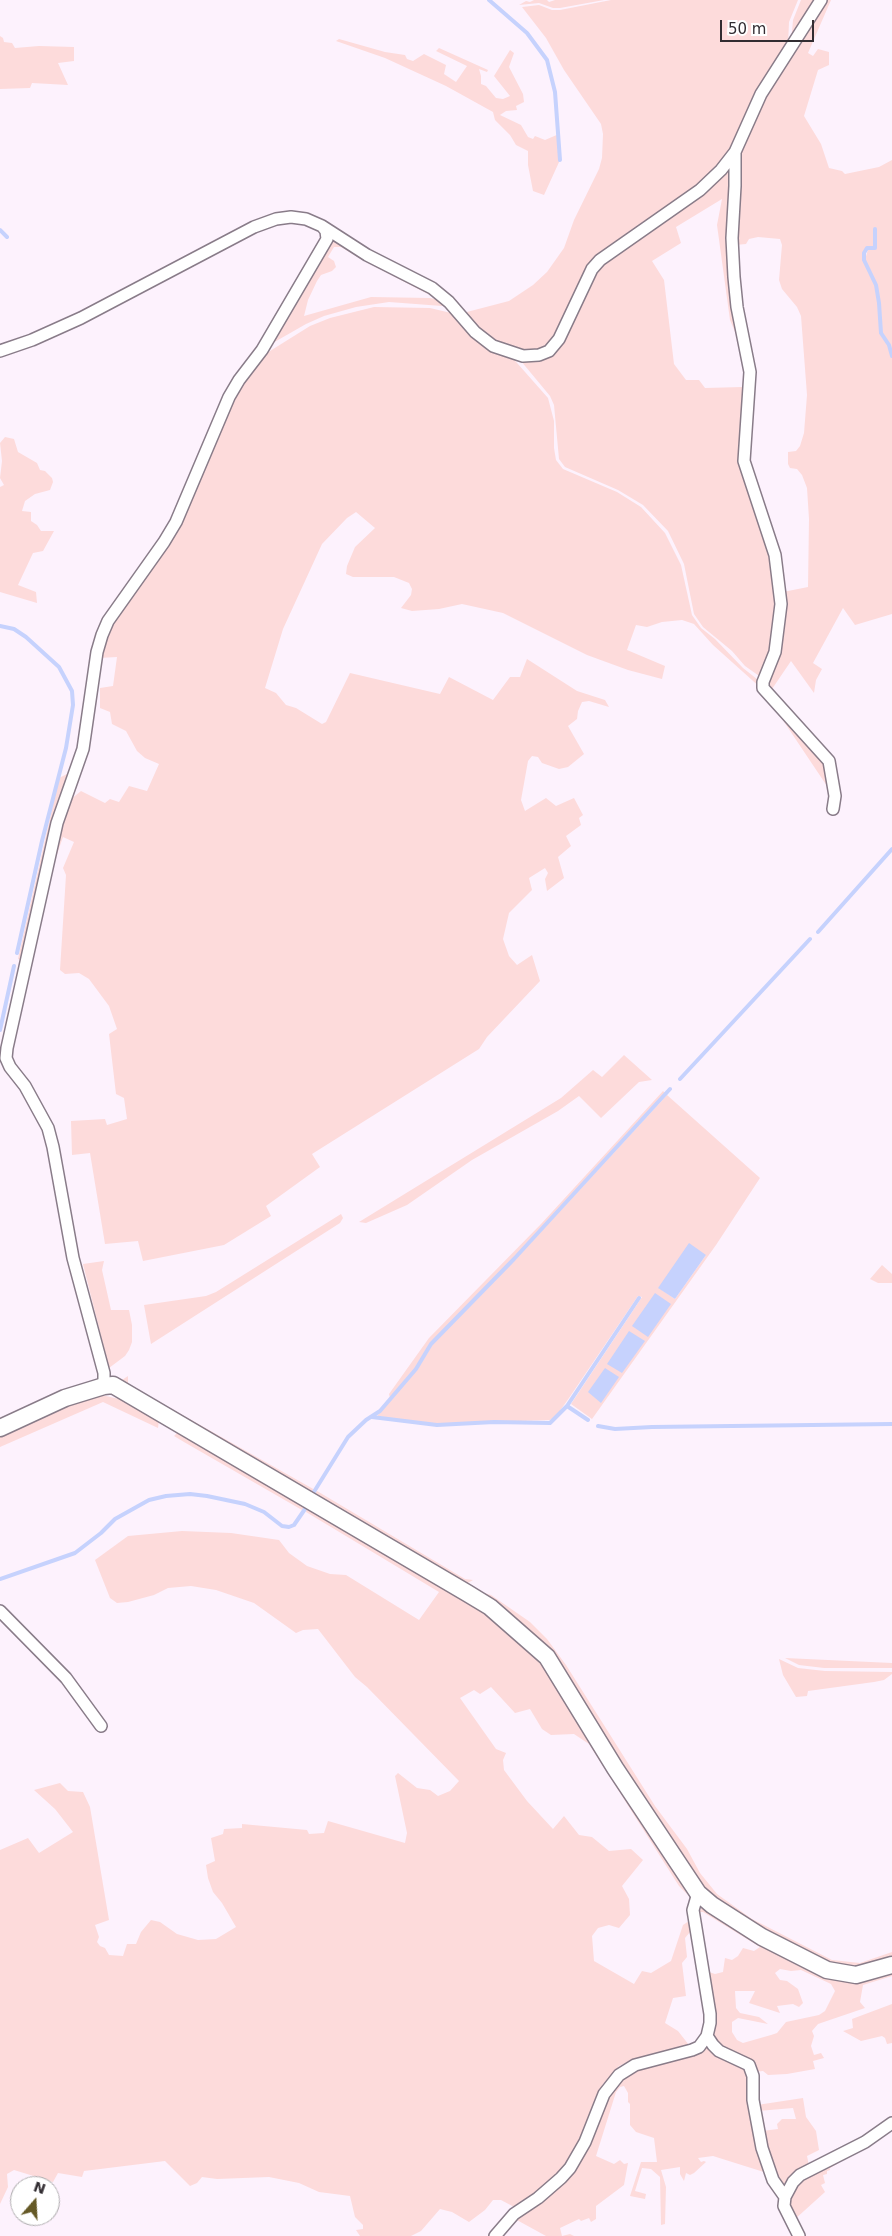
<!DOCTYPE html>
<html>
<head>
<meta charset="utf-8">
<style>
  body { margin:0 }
  #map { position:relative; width:892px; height:2236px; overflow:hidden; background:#fdf2fd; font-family:"DejaVu Sans",sans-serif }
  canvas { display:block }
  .north { position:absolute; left:10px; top:2176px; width:50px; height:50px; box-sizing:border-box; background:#fff; border:1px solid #adabad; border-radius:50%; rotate:19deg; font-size:14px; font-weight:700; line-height:20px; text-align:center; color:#322d32 }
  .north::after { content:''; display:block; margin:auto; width:18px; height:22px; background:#655926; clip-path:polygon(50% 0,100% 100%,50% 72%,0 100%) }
  .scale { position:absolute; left:720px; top:20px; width:94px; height:22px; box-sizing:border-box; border:2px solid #322d32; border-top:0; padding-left:6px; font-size:15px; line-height:18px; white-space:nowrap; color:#322d32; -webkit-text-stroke:4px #fff; paint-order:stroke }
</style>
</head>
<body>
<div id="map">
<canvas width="892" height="2236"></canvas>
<div class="north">N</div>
<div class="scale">50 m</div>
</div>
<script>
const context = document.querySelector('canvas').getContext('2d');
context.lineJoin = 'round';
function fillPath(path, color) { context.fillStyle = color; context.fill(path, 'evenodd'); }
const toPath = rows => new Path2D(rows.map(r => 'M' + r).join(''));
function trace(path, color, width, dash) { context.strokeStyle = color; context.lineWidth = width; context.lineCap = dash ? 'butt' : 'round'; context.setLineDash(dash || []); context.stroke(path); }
const green = toPath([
  [534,0,547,0,549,2,555,0,604,0,560,8,553,8,539,3,519,5,526,1,530,2],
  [611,0,798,0,789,22,788,45,735,145,704,183,611,247,558,337,538,354,496,347,463,313,509,301,533,285,547,272,564,248,574,220,599,169,602,158,603,134,601,124,564,70,546,38,522,7,539,5,552,10,560,10],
  [801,0,819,0,791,43,793,20],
  [825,0,831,0,808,53,813,56,818,49,829,52,829,65,818,70,804,116,821,144,829,168,842,171,845,174,879,167,892,160,892,353,889,345,882,333,880,303,876,285,865,260,868,249,875,248,875,228,874,248,867,248,864,253,863,260,875,285,879,303,880,333,888,346,892,358,892,614,855,625,843,608,813,663,822,669,816,680,814,693,791,661,770,692,768,688,783,592,808,587,809,519,807,488,802,475,797,469,790,468,788,464,788,452,796,451,800,446,804,433,807,395,801,316,797,307,782,289,779,280,782,245,780,239,758,237,749,239,746,244,735,245,740,151,752,117],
  [0,36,3,38,4,42,12,43,15,48,39,46,74,47,74,61,58,63,68,85,32,83,30,88,0,89],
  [339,39,385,52,405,55,407,59,413,61,424,54,446,65,444,74,456,82,467,66,436,51,439,48,488,70,487,72,479,69,481,76,481,84,486,86,496,98,503,99,510,96,494,76,510,50,514,53,509,67,523,94,524,102,516,106,517,110,506,111,500,115,521,125,528,137,533,139,535,136,545,140,559,134,560,160,544,195,533,191,528,165,528,151,516,145,510,135,495,120,493,112,446,86,385,58,336,41],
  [733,159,741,339,738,339,730,320,717,225,722,199,676,227,681,243,652,261,664,280,674,364,686,380,699,380,705,388,742,387,744,374,748,373,742,458,774,562,777,626,762,678,745,666,732,651,703,627,694,614,684,564,668,531,643,505,618,490,565,467,559,459,554,405,550,396,516,355,547,354,594,270],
  [329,236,432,291,428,294,366,262,341,247,334,247,328,257,334,261,336,267,332,271,321,275,317,281,308,300,304,316,371,297,430,298,445,301,444,304,442,306,389,302,356,307,324,316,306,324,271,344],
  [374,307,430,308,451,313,510,355,548,398,554,421,554,448,556,460,563,469,617,492,641,507,665,533,681,565,692,615,701,628,715,639,743,668,762,683,826,763,833,795,762,689,713,645,694,624,682,620,662,622,647,627,636,625,627,650,665,666,662,679,628,670,587,655,503,613,462,604,439,609,412,611,401,608,411,595,412,589,409,583,394,577,353,577,346,574,347,566,355,547,375,528,356,512,347,518,322,544,283,629,265,688,276,693,286,705,296,708,322,724,326,722,350,673,440,694,449,677,493,700,510,677,520,677,527,659,577,691,605,700,609,707,589,701,582,702,578,711,577,719,568,726,584,754,568,767,559,769,542,763,538,757,532,756,528,761,521,800,525,811,546,798,556,806,574,798,583,815,579,818,581,825,566,836,571,846,558,857,564,878,547,891,545,879,548,873,545,868,529,878,532,890,509,913,503,939,509,956,517,965,532,955,540,981,487,1037,479,1049,312,1154,320,1167,266,1206,271,1216,224,1245,143,1261,138,1241,105,1244,90,1153,72,1155,71,1121,105,1119,107,1125,127,1119,124,1098,116,1094,109,1034,117,1029,109,1006,89,979,79,973,65,974,60,970,66,875,63,868,74,842,63,837,54,863,50,863,65,804,81,791,105,803,110,799,119,802,129,786,147,791,159,764,145,758,137,751,126,731,112,724,110,712,100,708,100,688,113,686,117,657,99,658,105,636,166,543,231,398,262,356,310,326,330,318],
  [5,437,14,439,18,452,37,463,40,470,45,471,52,478,53,482,50,490,35,494,25,501,22,511,31,512,31,521,37,525,41,531,54,531,43,551,33,553,18,585,36,592,37,603,0,592,0,487,4,485,0,478,2,461,0,443],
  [73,771,24,961,18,959,59,778],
  [624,1055,652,1080,639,1082,601,1118,579,1096,558,1111,472,1160,407,1205,366,1223,359,1222,561,1098,593,1070,602,1077],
  [663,1091,665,1093,514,1259,430,1343,415,1368,390,1398,389,1394,429,1338,541,1224],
  [667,1095,760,1178,716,1245,592,1419,571,1404,642,1297,638,1296,569,1398,557,1415,550,1420,433,1424,377,1416,417,1370,432,1345,515,1260],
  [706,1255,675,1299,659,1288,658,1288],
  [341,1214,343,1218,340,1223,151,1344,144,1305,206,1296,216,1292],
  [104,1261,102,1270,111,1310,129,1310,132,1325,132,1342,129,1350,125,1356,109,1368,83,1264],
  [882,1265,892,1274,892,1283,878,1283,870,1279],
  [128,1376,128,1383,133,1387,315,1490,313,1495,317,1491,465,1579,473,1580,464,1585,122,1383,122,1380],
  [97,1394,119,1399,159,1420,158,1428,103,1402,0,1447,0,1434,81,1399],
  [177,1433,307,1506,488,1614,504,1626,544,1665,688,1895,679,1886,589,1744,574,1734,551,1735,542,1729,530,1709,515,1713,491,1687,480,1694,474,1690,460,1698,496,1749,506,1753,503,1760,504,1770,527,1801,553,1829,564,1816,579,1835,592,1837,609,1851,631,1849,643,1860,622,1886,629,1899,630,1915,619,1928,609,1925,598,1928,592,1936,594,1961,634,1984,642,1971,651,1973,671,1961,683,1925,689,1921,690,1932,685,1938,687,1957,682,1963,686,1996,673,1998,665,2023,678,2031,689,2045,630,2061,619,2066,603,2084,593,2106,577,2152,558,2176,516,2208,501,2200,493,2200,485,2210,469,2222,452,2212,440,2209,421,2231,411,2236,360,2236,356,2230,363,2229,363,2225,355,2217,350,2196,319,2192,299,2183,269,2177,217,2179,202,2177,197,2183,190,2186,165,2161,84,2171,82,2177,58,2173,53,2182,14,2170,7,2174,8,2187,0,2204,0,1850,28,1838,39,1853,73,1832,55,1809,34,1790,60,1783,68,1791,83,1792,90,1807,109,1920,95,1925,99,1937,97,1942,100,1946,105,1948,109,1955,123,1956,127,1944,136,1944,141,1932,151,1920,160,1922,177,1934,198,1940,216,1939,236,1927,222,1903,213,1892,208,1878,206,1865,215,1861,211,1838,223,1834,224,1829,242,1828,242,1824,307,1830,309,1834,324,1833,328,1821,405,1843,407,1833,395,1776,398,1773,417,1788,430,1790,438,1796,450,1791,459,1781,367,1687,355,1677,318,1629,303,1630,296,1633,254,1603,216,1590,191,1586,168,1588,154,1595,128,1602,117,1603,110,1598,95,1560,128,1536,182,1531,231,1533,279,1540,289,1553,307,1566,330,1574,346,1575,419,1620,439,1592,306,1512,306,1507,302,1510,184,1442,174,1436],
  [481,1592,491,1595,530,1622,547,1639,566,1665,655,1806,687,1849,700,1873,717,1894,752,1919,832,1960,860,1963,892,1952,892,1958,857,1968,834,1967,765,1932,706,1891,695,1878,539,1639],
  [785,1658,892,1663,892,1668,824,1668,799,1665],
  [779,1659,798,1668,825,1671,892,1672,892,1674,884,1680,874,1682,808,1691,807,1696,796,1697,783,1675],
  [702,1908,756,1941,825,1977,834,1980,855,1981,868,1980,892,1972,892,1976,863,1985,860,2002,865,2008,818,2024,812,2031,814,2036,811,2046,814,2055,821,2053,824,2058,813,2061,815,2069,787,2074,768,2075,763,2071,754,2072,722,2049,712,2035,706,1971,715,1974,723,1972,725,1958,732,1960,738,1956,743,1948,754,1951,760,1947,703,1912,698,1912],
  [780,1969,791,1971,801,1970,831,1984,835,1991,825,2011,819,2015,786,2022,777,2033,771,2035,743,2043,737,2040,732,2032,732,2022,738,2018,768,2024,759,2017,740,2013,736,2008,735,1991,755,1991,749,2003,780,2013,777,2006,793,2004,799,2007,803,2003,798,1989,787,1981,780,1980,775,1973],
  [892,2004,892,2043,887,2044,885,2038,882,2036,861,2041,843,2031,853,2028,852,2019],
  [707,2043,746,2067,767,2173,713,2156,698,2158,701,2162,704,2161,706,2162,694,2173,690,2175,686,2173,684,2181,680,2174,680,2167,661,2170,666,2187,665,2224,661,2225,660,2177,651,2169,642,2168,635,2191,646,2194,645,2199,630,2196,641,2162,657,2162,654,2138,636,2132,630,2125,630,2104,628,2102,628,2093,624,2086,620,2087,616,2092,596,2156,614,2164,620,2160,624,2164,628,2163,624,2185,596,2206,596,2219,591,2222,589,2218,581,2221,579,2219,560,2228,562,2236,570,2234,574,2236,546,2236,515,2219,552,2190,607,2096,628,2072],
  [803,2098,806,2117,816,2131,819,2150,807,2156,809,2166,782,2185,769,2158,762,2131,778,2129,777,2124,782,2119,796,2119,793,2108,758,2111,757,2105],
  [835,2161,837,2164,830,2168,830,2170,827,2171,827,2174,823,2175,825,2183,821,2185,825,2192,794,2220,788,2204,794,2185]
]);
const water = toPath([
  [689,1243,706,1255,675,1299,658,1288],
  [655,1293,671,1304,648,1337,632,1326],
  [629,1331,645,1341,622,1373,607,1364],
  [605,1368,619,1377,601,1403,588,1392]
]);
const stream = toPath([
  [489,0,527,33,547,60,555,92,560,160],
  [875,229,875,248,867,248,864,253,864,260,876,285,879,303,881,333,889,345,892,356],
  [0,230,7,237],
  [0,626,14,629,26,637,59,667,72,691,73,705,66,748,42,841,17,953],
  [818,932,892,849],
  [0,1030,14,966],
  [680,1079,810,939],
  [567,1406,588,1420],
  [372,1417,437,1425,494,1422,550,1423,567,1406,639,1298],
  [598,1426,615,1429,652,1427,892,1424],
  [312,1495,348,1437,366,1420,380,1411,416,1369,431,1344,514,1259,670,1089],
  [0,1579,75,1553,101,1533,115,1519,149,1500,166,1496,190,1494,207,1496,245,1504,264,1512,282,1526,289,1527,294,1525,305,1509]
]);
const street = toPath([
  [735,152,735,186,732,238,734,277,737,307,750,372,744,461,775,555,781,604,775,652,763,682,763,688,829,761,835,796,833,809],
  [0,351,32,340,81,318,254,227,276,219,291,217,306,219,322,226,367,255,432,288,449,302,475,332,493,346,523,356,539,355,549,351,559,339,592,269,600,260,700,190,721,170,735,152,761,94,821,0],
  [104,1386,104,1373,73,1258,53,1147,48,1128,25,1086,10,1067,6,1058,7,1048,57,823,83,749,97,652,102,635,108,621,164,542,176,522,229,397,239,380,262,350,327,239,326,231,322,226],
  [0,1611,66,1678,101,1726],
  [707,2036,713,2045,719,2051,749,2065,753,2076,753,2100,762,2148,773,2180,785,2197],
  [495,2236,514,2214,538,2198,561,2178,570,2168,585,2142,604,2094,619,2075,635,2065,692,2050,699,2047,707,2036,710,2023,710,2014,693,1910,698,1893],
  [799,2236,784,2206,785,2197,793,2182,800,2175,865,2142,892,2123]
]);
const secondary = toPath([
  [0,1428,65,1398,104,1386,113,1385,467,1593,490,1607,547,1657,615,1768,698,1893,712,1905,762,1937,827,1970,856,1975,892,1965]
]);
fillPath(green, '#fddbdb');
fillPath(water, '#c6d2fd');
trace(stream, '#c6d2fd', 4);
trace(street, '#897c89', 14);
trace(secondary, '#897c89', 19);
trace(street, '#fff', 11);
trace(secondary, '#fff', 16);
</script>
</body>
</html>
